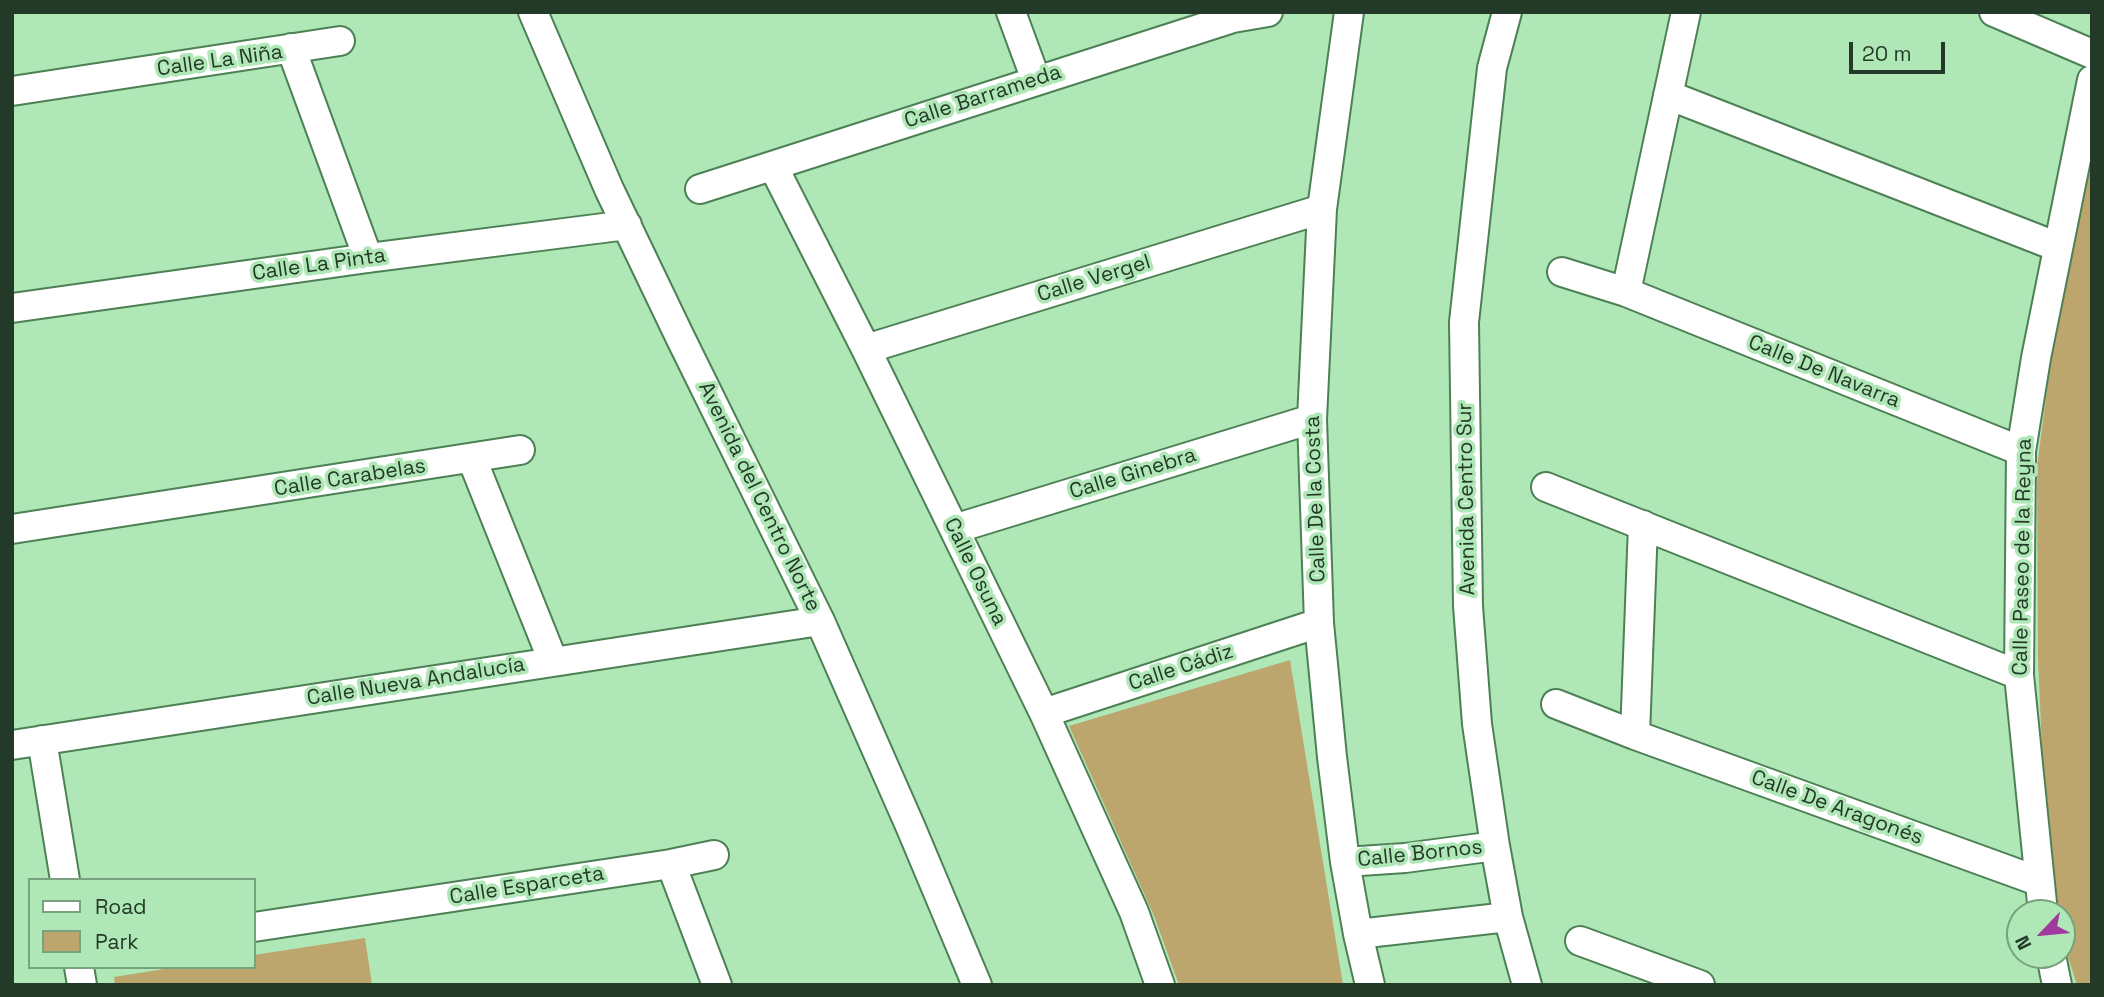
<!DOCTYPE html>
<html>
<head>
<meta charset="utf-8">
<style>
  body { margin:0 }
  #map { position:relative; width:2104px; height:997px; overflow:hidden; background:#b0e7b7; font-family:"Space Grotesk",sans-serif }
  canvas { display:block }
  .frame { position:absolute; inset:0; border:14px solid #243a28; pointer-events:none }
  .legend { position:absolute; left:28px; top:878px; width:228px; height:91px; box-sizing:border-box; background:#b0e7b7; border:2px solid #78a27e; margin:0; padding:9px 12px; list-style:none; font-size:21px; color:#243a28 }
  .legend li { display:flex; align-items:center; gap:14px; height:35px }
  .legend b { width:35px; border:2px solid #78a27e }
  .north { position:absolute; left:2006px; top:899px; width:70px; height:70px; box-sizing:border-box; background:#b0e7b7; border:2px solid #78a27e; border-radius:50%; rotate:244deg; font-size:19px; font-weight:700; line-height:28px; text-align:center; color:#243a28 }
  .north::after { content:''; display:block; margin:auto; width:24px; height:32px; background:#a03a9f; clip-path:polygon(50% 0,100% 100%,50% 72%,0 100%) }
  .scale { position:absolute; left:1849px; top:42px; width:96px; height:32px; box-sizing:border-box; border:4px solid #243a28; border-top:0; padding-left:9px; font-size:21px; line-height:24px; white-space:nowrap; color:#243a28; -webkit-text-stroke:5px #b0e7b7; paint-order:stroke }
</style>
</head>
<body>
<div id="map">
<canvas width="2104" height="997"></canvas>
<div class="frame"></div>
<ul class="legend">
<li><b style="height:9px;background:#fff"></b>Road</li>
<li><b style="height:19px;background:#bda66e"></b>Park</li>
</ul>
<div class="north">N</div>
<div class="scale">20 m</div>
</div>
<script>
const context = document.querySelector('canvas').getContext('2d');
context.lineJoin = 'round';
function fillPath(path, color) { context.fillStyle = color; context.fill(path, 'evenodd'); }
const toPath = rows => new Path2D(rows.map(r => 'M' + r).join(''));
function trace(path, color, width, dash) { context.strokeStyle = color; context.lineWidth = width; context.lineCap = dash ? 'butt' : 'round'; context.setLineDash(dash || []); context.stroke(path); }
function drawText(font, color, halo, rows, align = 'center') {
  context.font = font + ' "Space Grotesk",sans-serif'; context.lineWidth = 7; context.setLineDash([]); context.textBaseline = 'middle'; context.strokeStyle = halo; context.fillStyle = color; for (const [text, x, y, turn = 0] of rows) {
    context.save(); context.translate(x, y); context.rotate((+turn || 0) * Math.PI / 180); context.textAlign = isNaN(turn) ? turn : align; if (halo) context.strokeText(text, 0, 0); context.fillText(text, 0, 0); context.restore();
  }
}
const green = toPath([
  [2092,154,2092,985,2077,985,2068,957,2062,924,2062,913,2060,913,2046,842,2038,660,2037,467,2064,257],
  [1290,660,1343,985,1179,985,1154,916,1069,726],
  [365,938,372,985,115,985,114,977,177,967,254,967,254,955]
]);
const street = toPath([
  [533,12,609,189,680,337,820,621,911,828,977,985],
  [1011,12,1036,80],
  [1349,12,1322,209,1312,419,1319,623,1332,757,1345,862,1358,934,1370,985],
  [1507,12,1492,68,1464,322,1468,606,1477,724,1495,846,1508,917,1527,985],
  [1994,12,2092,54],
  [291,48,368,258],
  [12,91,340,41],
  [1668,95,2058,247],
  [773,166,866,349,1044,713,1134,912,1160,985],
  [700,189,1233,18,1268,12],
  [1562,272,1626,292,2021,451],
  [1626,292,1686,12],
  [12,308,368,258,627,225],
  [866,349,1322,209],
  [472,459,553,661],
  [1546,487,2019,675],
  [12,529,520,450],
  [954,529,1312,419],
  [1556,704,1635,735,2038,881],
  [1044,713,1319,623],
  [1635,735,1643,525],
  [42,740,65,880],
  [12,745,820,621],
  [1345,862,1405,858,1495,846],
  [671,864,717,985],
  [2043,913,2019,675,2021,451,2036,358,2092,80],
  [254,927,671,864,714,855],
  [1358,934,1508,917],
  [1580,941,1700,985],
  [2051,955,2057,985],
  [79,967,82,985]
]);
const streetNames = [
  ["Calle La Niña",220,61,-8],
  ["Calle Barrameda",983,97,-18],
  ["Calle La Pinta",319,265,-8],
  ["Calle Vergel",1094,279,-17],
  ["Calle De Navarra",1824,372,22],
  ["Calle Ginebra",1133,474,-17],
  ["Calle Carabelas",350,478,-9],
  ["Avenida del Centro Norte",759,497,64],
  ["Calle De la Costa",1316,499,-92],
  ["Avenida Centro Sur",1467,499,-91],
  ["Calle Paseo de la Reyna",2023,557,-89],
  ["Calle Osuna",975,572,64],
  ["Calle Cádiz",1181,668,-18],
  ["Calle Nueva Andalucía",416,682,-9],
  ["Calle De Aragonés",1837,808,20],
  ["Calle Bornos",1420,854,-6],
  ["Calle Esparceta",527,886,-9]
];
fillPath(green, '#bda66e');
trace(street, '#4d8155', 32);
trace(street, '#fff', 28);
drawText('21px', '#243a28', '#b0e7b7', streetNames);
</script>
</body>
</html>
